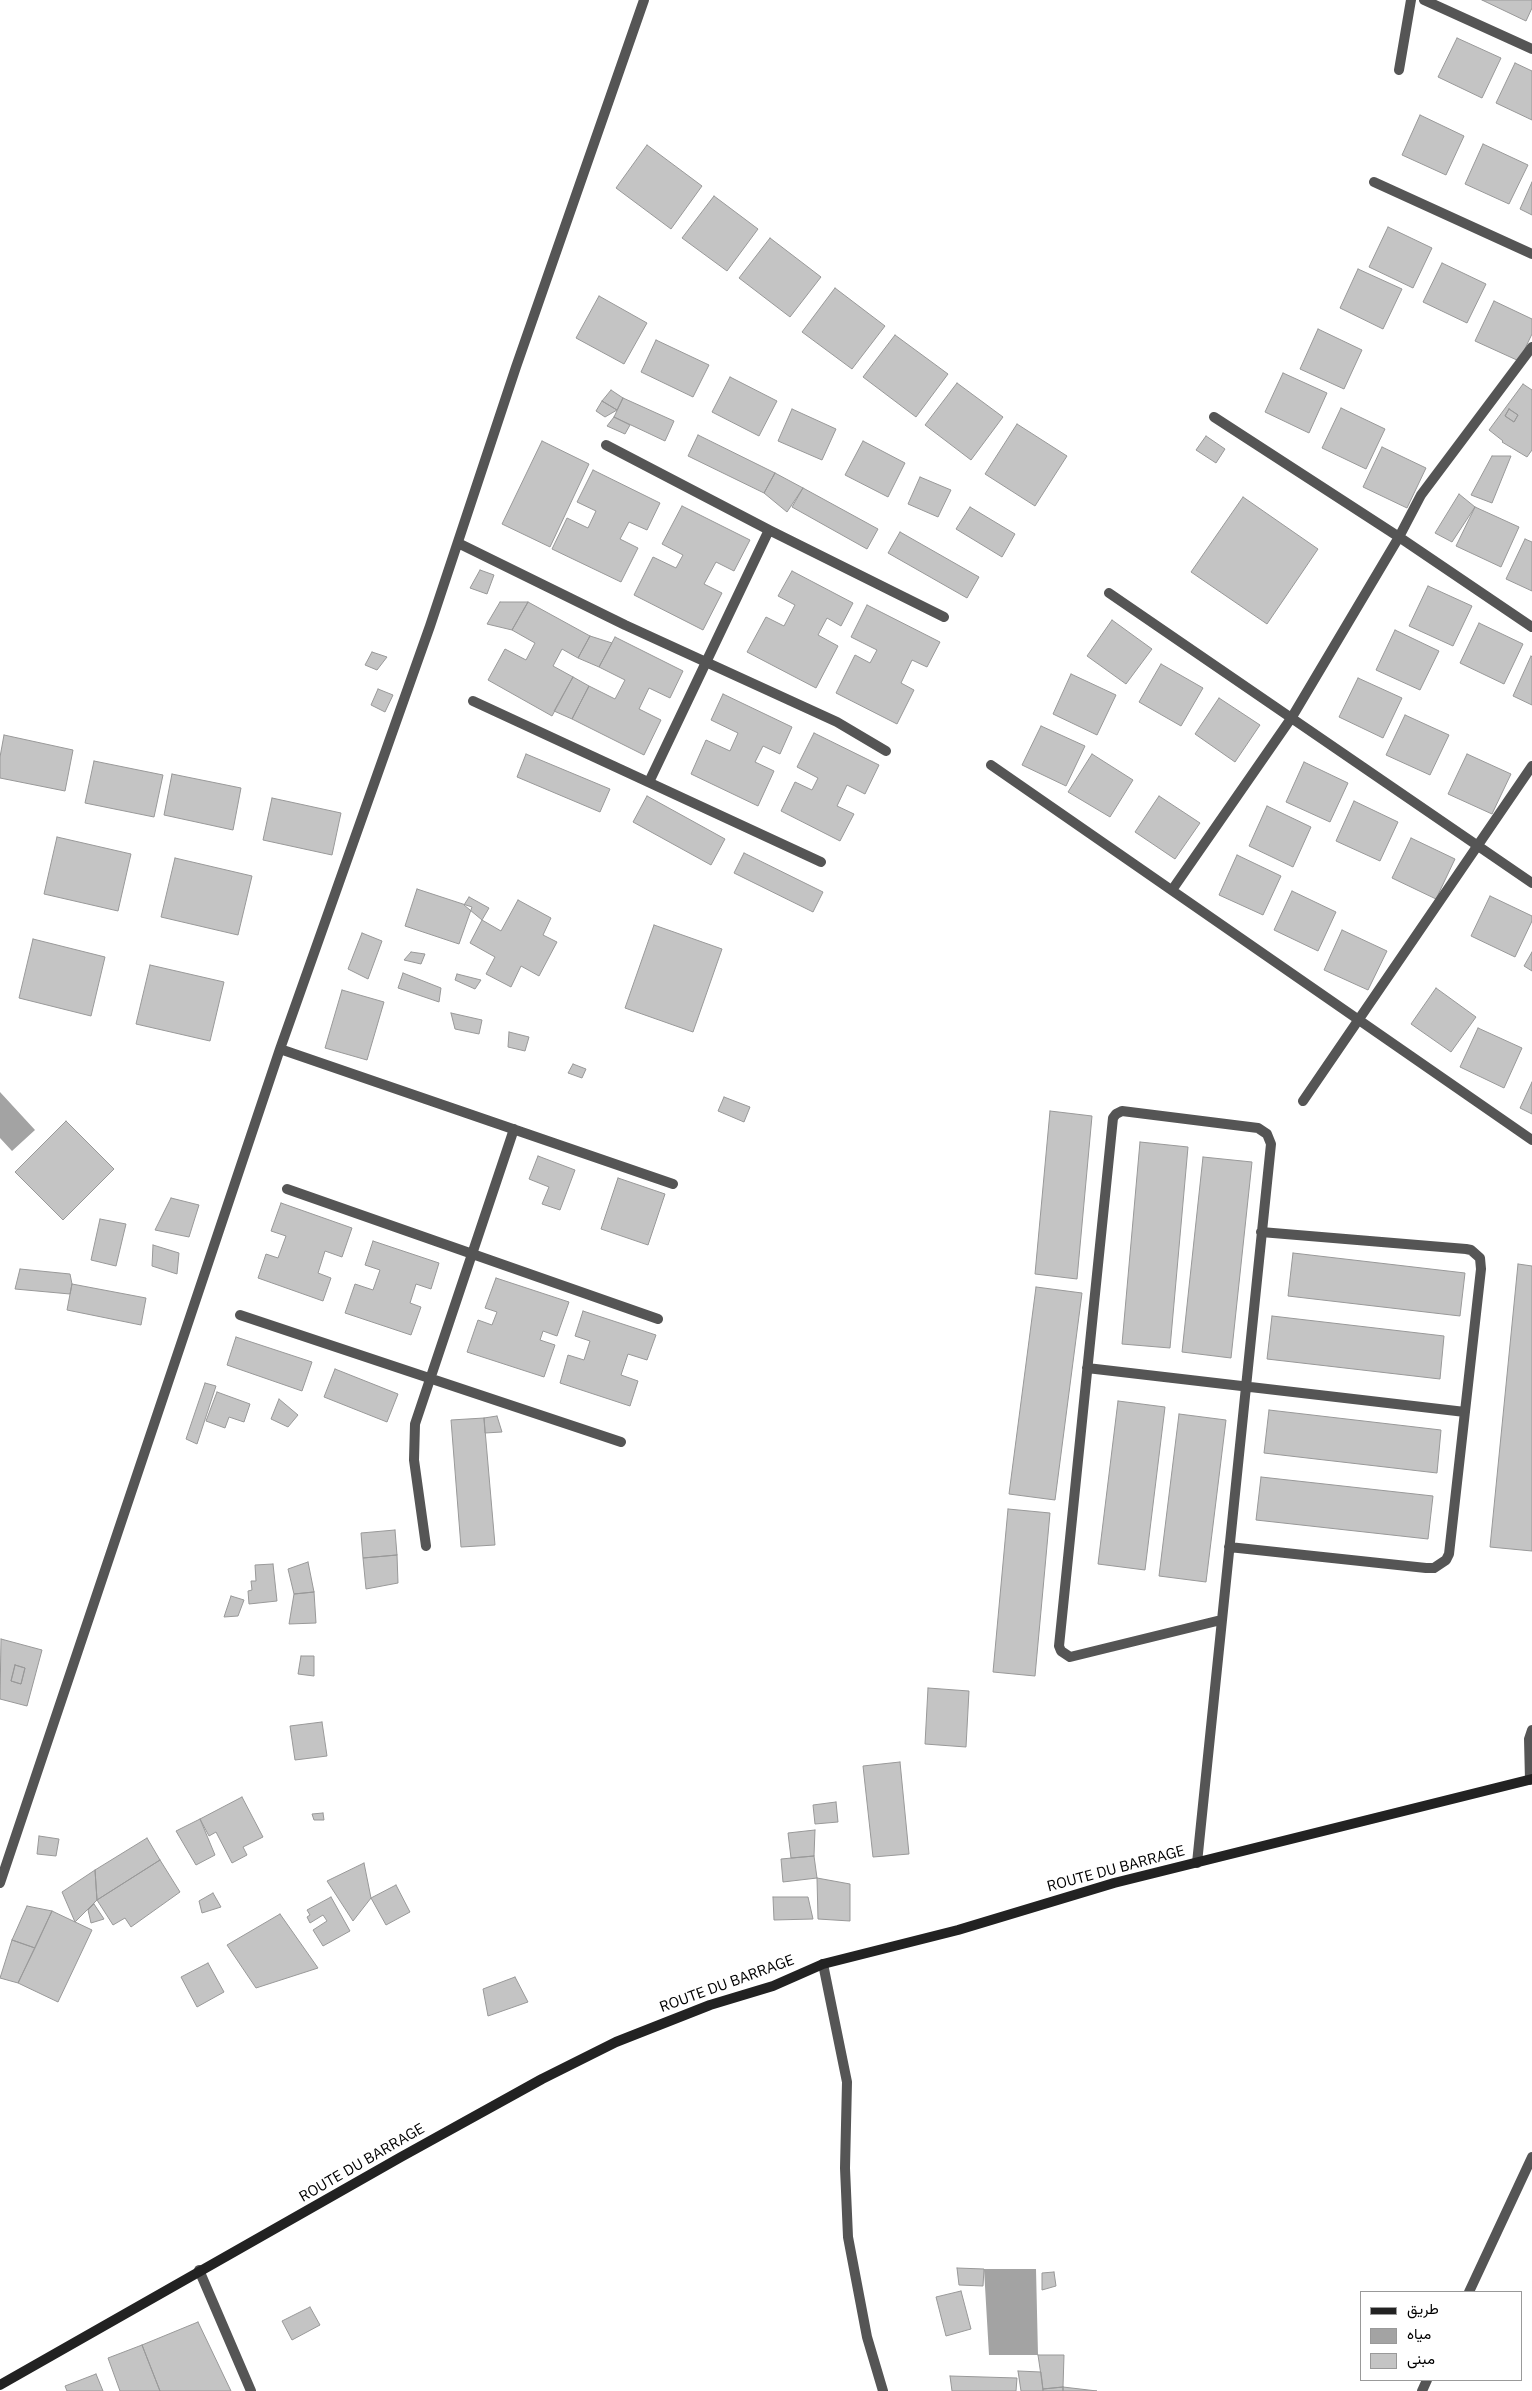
<!DOCTYPE html>
<html>
<head>
<meta charset="utf-8">
<style>
  body { margin:0 }
  #map { position:relative; width:1532px; height:2391px; overflow:hidden; background:#fff; font-family:"IBM Plex Sans",Vazirmatn,sans-serif }
  canvas { display:block }
  .legend { position:absolute; left:1360px; top:2291px; width:162px; height:90px; box-sizing:border-box; background:#fff; border:1px solid #999; margin:0; padding:6px 9px; list-style:none; font-size:15px; color:#000 }
  .legend li { display:flex; align-items:center; gap:10px; height:25px }
  .legend b { width:25px; border:1px solid #999 }
</style>
</head>
<body>
<div id="map">
<canvas width="1532" height="2391"></canvas>
<ul class="legend">
<li><b style="height:6px;background:#222"></b>طريق</li>
<li><b style="height:14px;background:#a3a3a3"></b>مياه</li>
<li><b style="height:14px;background:#c4c4c4"></b>مبنى</li>
</ul>
</div>
<script>
const context = document.querySelector('canvas').getContext('2d');
context.lineJoin = 'round';
function fillPath(path, color) { context.fillStyle = color; context.fill(path, 'evenodd'); }
const toPath = rows => new Path2D(rows.map(r => 'M' + r).join(''));
function trace(path, color, width, dash) { context.strokeStyle = color; context.lineWidth = width; context.lineCap = dash ? 'butt' : 'round'; context.setLineDash(dash || []); context.stroke(path); }
function drawText(font, color, halo, rows, align = 'center') {
  context.font = font + ' "IBM Plex Sans",sans-serif'; context.lineWidth = 4; context.setLineDash([]); context.textBaseline = 'middle'; context.strokeStyle = halo; context.fillStyle = color; for (const [text, x, y, turn = 0] of rows) {
    context.save(); context.translate(x, y); context.rotate((+turn || 0) * Math.PI / 180); context.textAlign = isNaN(turn) ? turn : align; if (halo) context.strokeText(text, 0, 0); context.fillText(text, 0, 0); context.restore();
  }
}
const water = toPath([
  [0,1092,35,1130,12,1151,0,1138],
  [984,2269,1036,2269,1038,2355,989,2355]
]);
const building = toPath([
  [1482,0,1532,0,1532,8,1526,21,1482,0],
  [1457,38,1501,58,1482,98,1438,77,1457,38],
  [1515,63,1532,71,1532,120,1496,103,1515,63],
  [1420,115,1464,136,1446,175,1402,155,1420,115],
  [1483,144,1528,165,1509,204,1465,184,1483,144],
  [647,145,702,186,671,229,616,188,647,145],
  [1532,182,1532,215,1520,209,1532,182],
  [714,196,758,229,727,271,682,238,714,196],
  [1388,227,1432,248,1413,288,1369,267,1388,227],
  [770,238,821,277,790,317,739,278,770,238],
  [1442,263,1486,284,1467,323,1423,302,1442,263],
  [1358,269,1402,289,1383,329,1340,308,1358,269],
  [835,288,885,326,852,369,802,332,835,288],
  [599,296,647,323,624,364,576,338,599,296],
  [1494,301,1532,319,1532,334,1519,361,1475,341,1494,301],
  [1318,329,1362,350,1344,389,1300,369,1318,329],
  [895,335,948,374,916,417,863,377,895,335],
  [656,340,709,365,693,397,641,372,656,340],
  [1283,373,1327,393,1309,433,1265,412,1283,373],
  [730,377,777,401,759,436,712,412,730,377],
  [957,383,1003,417,971,460,925,425,957,383],
  [1523,384,1532,390,1532,450,1527,457,1502,442,1503,441,1489,430,1523,384],
  [1509,409,1518,415,1514,422,1505,416,1509,409],
  [611,390,623,398,617,410,602,401,611,390],
  [623,398,674,421,665,441,614,417,623,398],
  [602,401,617,410,605,417,596,411,602,401],
  [1341,408,1385,429,1366,469,1322,448,1341,408],
  [792,409,836,429,822,460,778,441,792,409],
  [1509,409,1518,415,1514,422,1505,416,1509,409],
  [614,417,630,425,625,434,607,426,614,417],
  [1017,424,1067,456,1035,506,985,474,1017,424],
  [698,435,775,473,764,493,688,456,698,435],
  [1206,436,1225,449,1216,463,1196,450,1206,436],
  [542,441,589,464,550,547,502,524,542,441],
  [863,441,905,463,888,497,845,475,863,441],
  [1382,447,1426,468,1407,508,1363,487,1382,447],
  [1492,456,1511,456,1492,503,1471,495,1492,456],
  [593,470,660,503,647,530,629,522,620,539,638,548,621,582,552,549,567,518,588,528,596,511,577,502,593,470],
  [775,473,803,488,787,512,764,493,775,473],
  [920,477,951,490,938,517,908,504,920,477],
  [803,488,878,529,867,549,792,507,803,488],
  [1459,494,1475,507,1452,542,1435,533,1459,494],
  [1243,497,1318,549,1267,624,1191,572,1243,497],
  [682,506,750,540,734,571,716,562,704,584,722,593,703,630,634,595,653,557,676,568,683,555,662,544,682,506],
  [970,507,1015,534,1002,557,956,529,970,507],
  [1475,507,1519,527,1501,567,1456,546,1475,507],
  [900,532,979,577,967,598,888,553,900,532],
  [1525,539,1532,542,1532,591,1506,579,1525,539],
  [480,570,494,575,487,594,470,588,480,570],
  [792,571,853,603,841,626,827,618,818,635,838,646,816,688,747,652,766,617,784,626,795,605,778,596,792,571],
  [1428,586,1472,606,1453,646,1409,626,1428,586],
  [500,602,528,602,512,630,487,624,500,602],
  [528,602,590,636,578,658,562,649,553,666,573,677,552,716,488,680,505,649,526,660,535,643,512,630,528,602],
  [867,605,940,642,927,667,912,660,901,683,914,690,897,724,836,693,855,655,870,663,877,650,851,637,867,605],
  [1112,620,1152,649,1126,684,1087,656,1112,620],
  [1479,623,1523,644,1504,684,1460,663,1479,623],
  [1395,630,1439,651,1420,690,1376,670,1395,630],
  [590,636,612,643,599,667,578,658,590,636],
  [615,637,683,671,670,698,649,688,639,709,661,720,644,755,572,719,589,686,615,699,625,680,599,667,615,637],
  [372,652,387,657,377,670,365,665,372,652],
  [1531,656,1532,657,1532,705,1513,696,1531,656],
  [1161,664,1203,688,1181,726,1139,702,1161,664],
  [1071,674,1116,695,1097,735,1053,714,1071,674],
  [573,677,589,686,572,719,554,711,573,677],
  [1358,678,1402,698,1383,738,1339,717,1358,678],
  [378,689,393,695,385,712,371,705,378,689],
  [723,694,792,727,780,754,763,746,755,762,774,771,758,806,691,774,706,740,730,751,738,733,711,720,723,694],
  [1219,698,1260,725,1235,762,1195,734,1219,698],
  [1405,715,1449,735,1430,775,1386,755,1405,715],
  [1041,726,1085,746,1066,786,1022,765,1041,726],
  [814,733,879,765,865,794,847,785,837,806,854,814,840,841,781,811,795,782,812,790,818,778,797,767,814,733],
  [4,735,73,750,65,791,0,778,0,757,4,735],
  [526,754,610,789,600,812,517,777,526,754],
  [1092,754,1133,780,1110,817,1068,792,1092,754],
  [1467,754,1511,774,1492,814,1448,794,1467,754],
  [94,761,163,775,154,817,85,803,94,761],
  [1304,762,1348,783,1330,822,1286,802,1304,762],
  [172,774,241,788,233,830,164,815,172,774],
  [647,796,725,839,711,865,633,822,647,796],
  [1159,796,1200,823,1175,859,1135,832,1159,796],
  [272,798,341,813,332,855,263,840,272,798],
  [1354,801,1398,822,1380,861,1336,841,1354,801],
  [1267,806,1311,827,1293,867,1249,846,1267,806],
  [57,837,131,854,118,911,44,894,57,837],
  [1411,838,1455,859,1436,899,1392,878,1411,838],
  [744,853,823,892,813,912,734,873,744,853],
  [1237,855,1281,876,1263,915,1219,895,1237,855],
  [175,858,252,876,238,935,161,917,175,858],
  [417,889,472,907,459,944,405,926,417,889],
  [1292,891,1336,912,1318,951,1274,930,1292,891],
  [1490,896,1532,916,1532,921,1515,957,1471,936,1490,896],
  [469,897,489,908,482,920,464,905,469,897],
  [518,900,551,918,543,935,557,942,539,976,521,966,511,987,486,974,495,957,470,943,482,920,501,931,518,900],
  [654,925,722,949,693,1032,625,1008,654,925],
  [1342,930,1387,951,1368,990,1324,970,1342,930],
  [362,933,382,941,368,979,348,969,362,933],
  [33,939,105,957,91,1016,19,998,33,939],
  [411,952,425,954,421,964,404,960,411,952],
  [1532,952,1532,971,1524,966,1532,952],
  [150,965,224,982,210,1041,136,1024,150,965],
  [403,973,441,988,439,1002,398,988,403,973],
  [457,974,481,980,475,989,455,980,457,974],
  [1436,988,1476,1017,1451,1052,1411,1024,1436,988],
  [342,990,384,1002,367,1060,325,1048,342,990],
  [451,1013,482,1020,479,1034,455,1029,451,1013],
  [1478,1028,1522,1048,1504,1088,1460,1067,1478,1028],
  [509,1032,529,1037,525,1051,508,1047,509,1032],
  [573,1064,586,1069,582,1078,568,1073,573,1064],
  [1532,1082,1532,1114,1520,1108,1532,1082],
  [724,1097,750,1107,744,1122,718,1111,724,1097],
  [1050,1111,1092,1116,1077,1279,1035,1274,1050,1111],
  [66,1121,114,1169,63,1220,15,1172,66,1121],
  [1140,1142,1188,1147,1170,1348,1122,1344,1140,1142],
  [538,1156,575,1170,560,1210,542,1204,549,1187,529,1179,538,1156],
  [1203,1157,1252,1162,1231,1358,1182,1352,1203,1157],
  [618,1178,665,1194,648,1245,601,1229,618,1178],
  [171,1198,199,1205,189,1237,155,1230,171,1198],
  [281,1203,352,1228,342,1257,325,1251,318,1273,331,1278,323,1301,258,1278,266,1254,278,1258,286,1236,271,1231,281,1203],
  [100,1219,126,1224,116,1266,91,1260,100,1219],
  [373,1241,439,1263,431,1289,416,1284,410,1303,421,1307,411,1335,345,1313,355,1284,373,1290,380,1270,365,1265,373,1241],
  [153,1245,179,1253,177,1274,152,1266,153,1245],
  [1293,1253,1465,1273,1460,1316,1288,1296,1293,1253],
  [1518,1264,1532,1266,1532,1551,1490,1547,1518,1264],
  [20,1269,70,1274,72,1284,70,1294,15,1289,20,1269],
  [496,1278,569,1302,557,1336,543,1331,540,1340,555,1345,544,1377,467,1352,478,1320,492,1325,497,1312,485,1308,496,1278],
  [72,1284,146,1298,141,1325,67,1310,72,1284],
  [1036,1287,1082,1293,1055,1500,1009,1494,1036,1287],
  [583,1311,656,1335,647,1360,628,1354,621,1375,638,1381,630,1406,560,1383,568,1355,584,1360,590,1341,575,1336,583,1311],
  [1272,1316,1444,1336,1440,1379,1267,1359,1272,1316],
  [236,1337,312,1362,302,1391,227,1365,236,1337],
  [335,1369,398,1394,387,1422,324,1397,335,1369],
  [205,1383,216,1386,197,1444,186,1439,205,1383],
  [217,1392,250,1404,244,1422,229,1417,225,1428,206,1421,217,1392],
  [279,1399,298,1415,288,1427,271,1419,279,1399],
  [1118,1401,1165,1407,1145,1570,1098,1564,1118,1401],
  [1269,1410,1441,1430,1437,1473,1264,1453,1269,1410],
  [1179,1414,1226,1420,1206,1582,1159,1576,1179,1414],
  [497,1416,502,1432,485,1433,484,1418,497,1416],
  [484,1418,495,1545,461,1547,451,1420,484,1418],
  [1261,1477,1433,1496,1428,1539,1256,1520,1261,1477],
  [1008,1509,1050,1513,1035,1676,993,1672,1008,1509],
  [395,1530,397,1555,363,1558,361,1533,395,1530],
  [397,1555,398,1583,366,1589,363,1558,397,1555],
  [308,1562,314,1592,294,1594,288,1569,308,1562],
  [273,1564,277,1601,249,1604,248,1591,252,1590,251,1581,256,1581,255,1565,273,1564],
  [314,1592,316,1623,289,1624,294,1594,314,1592],
  [231,1596,244,1600,238,1616,224,1617,231,1596],
  [1,1639,42,1650,27,1706,0,1699,1,1639],
  [15,1665,25,1668,21,1684,11,1681,15,1665],
  [301,1656,314,1656,314,1676,298,1674,301,1656],
  [15,1665,25,1668,21,1684,11,1681,15,1665],
  [928,1688,969,1691,966,1747,925,1744,928,1688],
  [322,1722,327,1756,295,1760,290,1726,322,1722],
  [900,1762,909,1854,873,1857,863,1766,900,1762],
  [242,1797,263,1837,243,1847,247,1855,232,1863,216,1832,209,1836,200,1819,242,1797],
  [836,1802,838,1822,815,1824,813,1805,836,1802],
  [323,1813,324,1820,314,1820,312,1814,323,1813],
  [200,1819,215,1855,196,1865,176,1831,200,1819],
  [815,1830,814,1856,791,1858,788,1833,815,1830],
  [39,1836,59,1839,56,1856,37,1854,39,1836],
  [147,1838,160,1860,97,1900,95,1870,147,1838],
  [814,1856,817,1878,783,1882,781,1859,814,1856],
  [160,1860,180,1892,131,1927,125,1918,113,1925,97,1900,160,1860],
  [364,1863,371,1898,353,1921,327,1881,364,1863],
  [95,1870,97,1900,75,1922,62,1892,95,1870],
  [817,1878,850,1884,850,1921,818,1919,817,1878],
  [396,1885,410,1912,386,1925,371,1898,396,1885],
  [213,1893,221,1907,202,1913,199,1901,213,1893],
  [331,1897,350,1931,323,1946,313,1930,327,1921,323,1915,310,1923,307,1917,310,1915,307,1910,331,1897],
  [773,1897,808,1897,813,1919,774,1920,773,1897],
  [94,1904,104,1919,91,1923,88,1910,94,1904],
  [27,1906,52,1911,35,1948,12,1940,27,1906],
  [52,1911,92,1930,58,2002,18,1983,52,1911],
  [280,1914,318,1968,256,1988,227,1945,280,1914],
  [12,1940,35,1948,18,1983,0,1978,12,1940],
  [208,1963,224,1992,197,2007,181,1977,208,1963],
  [515,1977,528,2002,488,2016,483,1989,515,1977],
  [957,2268,984,2269,983,2286,959,2285,957,2268],
  [1054,2272,1056,2286,1042,2290,1042,2273,1054,2272],
  [961,2291,971,2329,946,2336,936,2297,961,2291],
  [310,2307,320,2325,292,2340,282,2321,310,2307],
  [198,2322,231,2391,160,2391,142,2345,198,2322],
  [142,2345,160,2391,120,2391,108,2358,142,2345],
  [1038,2355,1064,2355,1063,2387,1043,2389,1038,2355],
  [1018,2371,1041,2372,1043,2391,1021,2391,1018,2371],
  [96,2374,103,2391,67,2391,65,2386,96,2374],
  [950,2376,1017,2378,1016,2391,952,2391,950,2376],
  [1063,2387,1097,2391,1063,2391,1063,2387],
  [1063,2387,1063,2391,1043,2391,1043,2389,1063,2387]
]);
const minor = toPath([
  [1424,0,1532,49],
  [1399,70,1411,0],
  [1374,182,1532,254],
  [1214,417,1399,537,1532,627],
  [606,445,769,530],
  [458,543,625,625,837,722,886,751],
  [1109,593,1532,883],
  [473,701,821,862],
  [991,765,1532,1140],
  [649,782,769,530,944,617],
  [1172,890,1292,717,1399,537,1421,495,1532,347],
  [280,1049,673,1184],
  [1303,1101,1532,766],
  [287,1189,658,1319],
  [240,1315,621,1442],
  [1087,1368,1465,1412],
  [426,1546,414,1460,415,1424,514,1129],
  [1229,1547,1426,1568,1434,1568,1446,1560,1449,1554,1481,1269,1480,1258,1471,1250,1466,1249,1261,1232],
  [1530,1780,1529,1739,1532,1730],
  [1197,1863,1271,1144,1267,1134,1258,1128,1122,1111,1116,1114,1113,1118,1059,1646,1061,1651,1070,1657,1221,1620],
  [0,1883,280,1049,430,626,516,367,644,0],
  [823,1964,847,2082,845,2168,848,2237,867,2337,883,2391],
  [199,2270,251,2391],
  [1469,2292,1532,2157],
  [1422,2391,1427,2380]
]);
const secondary = toPath([
  [0,2385,401,2157,542,2079,616,2042,710,2005,773,1986,823,1964,958,1930,1114,1883,1532,1779]
]);
const streetNames = [
  ["ROUTE DU BARRAGE",1116,1869,-15],
  ["ROUTE DU BARRAGE",727,1984,-20],
  ["ROUTE DU BARRAGE",362,2163,-30]
];
fillPath(water, '#a3a3a3');
fillPath(building, '#c4c4c4');
trace(building, '#999', 1);
trace(minor, '#555', 10);
trace(secondary, '#222', 10);
drawText('15px', '#000', '#fff', streetNames);
</script>
</body>
</html>
